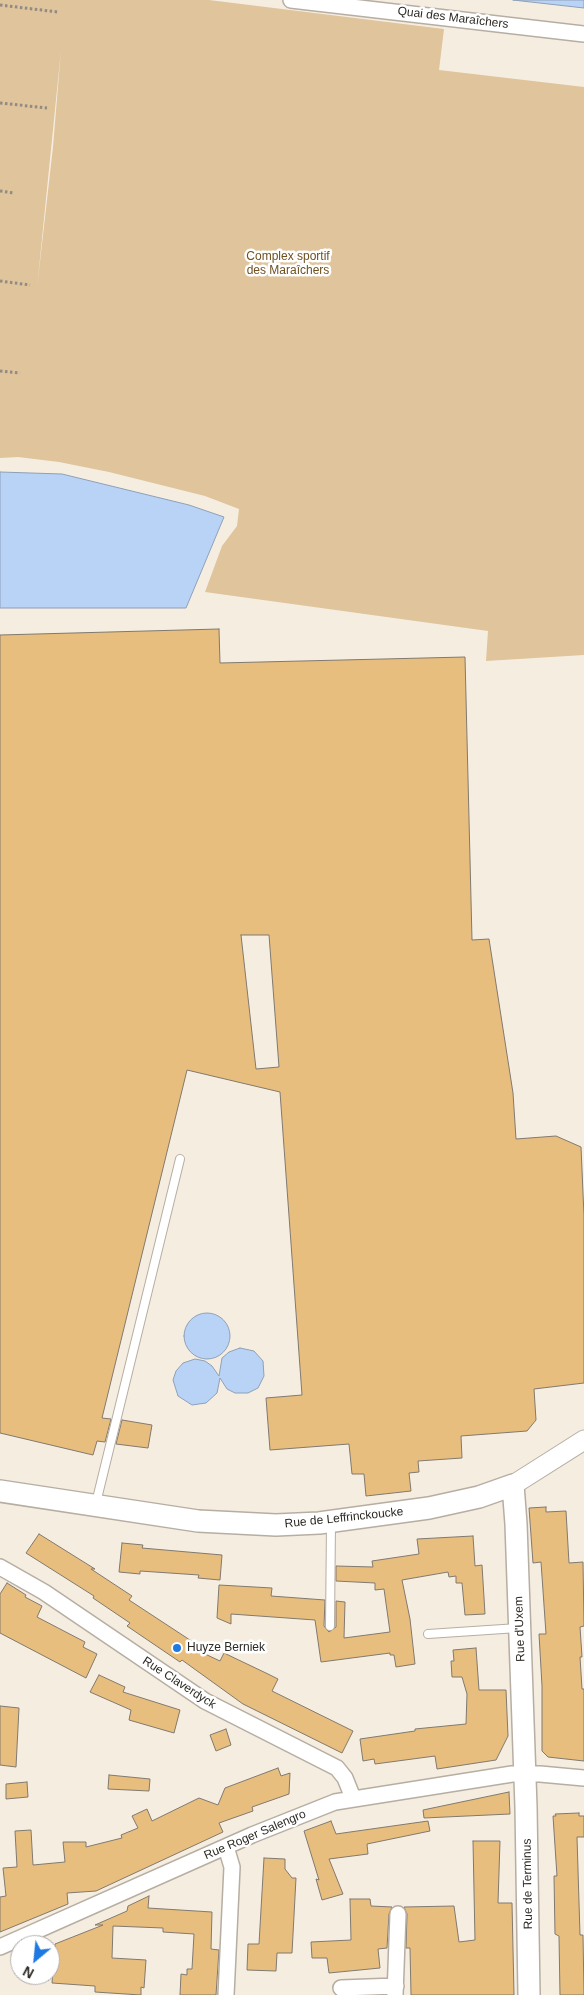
<!DOCTYPE html>
<html>
<head>
<meta charset="utf-8">
<style>
  body { margin:0 }
  #map { position:relative; width:584px; height:1995px; overflow:hidden; background:#f6ede1; font-family:Arial,sans-serif }
  canvas { display:block }
  .north { position:absolute; left:10px; top:1935px; width:50px; height:50px; box-sizing:border-box; background:#fff; border:1px solid #abaaa8; border-radius:50%; rotate:208deg; font-size:14px; font-weight:700; line-height:20px; text-align:center; color:#2d2a25 }
  .north::after { content:''; display:block; margin:auto; width:18px; height:22px; background:#1e79e3; clip-path:polygon(50% 0,100% 100%,50% 72%,0 100%) }
</style>
</head>
<body>
<div id="map">
<canvas width="584" height="1995"></canvas>
<div class="north">N</div>
</div>
<script>
const context = document.querySelector('canvas').getContext('2d');
context.lineJoin = 'round';
function fillPath(path, color) { context.fillStyle = color; context.fill(path, 'evenodd'); }
const toPath = rows => new Path2D(rows.map(r => 'M' + r).join(''));
function trace(path, color, width, dash) { context.strokeStyle = color; context.lineWidth = width; context.lineCap = dash ? 'butt' : 'round'; context.setLineDash(dash || []); context.stroke(path); }
function drawText(font, color, halo, rows, align = 'center') {
  context.font = font + ' Arial,sans-serif'; context.lineWidth = 5; context.setLineDash([]); context.textBaseline = 'middle'; context.strokeStyle = halo; context.fillStyle = color; for (const [text, x, y, turn = 0] of rows) {
    context.save(); context.translate(x, y); context.rotate((+turn || 0) * Math.PI / 180); context.textAlign = isNaN(turn) ? turn : align; if (halo) context.strokeText(text, 0, 0); context.fillText(text, 0, 0); context.restore();
  }
}
const green = toPath([
  [0,0,209,0,444,29,439,70,584,87,584,655,486,661,488,631,205,592,222,546,237,526,239,509,205,496,109,472,59,462,18,457,0,458],
  [61,50,53,147,37,288]
]);
const water = toPath([
  [513,0,584,0,584,8,513,0],
  [0,472,62,474,189,505,224,517,186,608,0,608,0,472],
  '184 1336a23 23 0 1 1 46 0a23 23 0 1 1-46 0Z',
  [240,1348,254,1351,263,1361,264,1376,258,1388,248,1393,235,1393,227,1389,220,1378,217,1393,206,1403,192,1405,178,1396,173,1380,176,1371,183,1363,195,1359,205,1361,212,1366,219,1376,222,1358,229,1352,240,1348]
]);
const building = toPath([
  [219,629,220,663,465,657,472,940,489,939,513,1093,516,1139,556,1136,581,1147,584,1216,584,1383,534,1389,536,1420,527,1431,461,1436,462,1458,418,1461,419,1472,409,1473,411,1491,366,1496,364,1474,352,1474,349,1444,270,1450,266,1398,302,1395,280,1092,187,1070,102,1418,111,1419,105,1442,97,1441,93,1455,0,1433,0,635,219,629],
  [241,935,269,935,279,1067,256,1069,241,935],
  [122,1420,152,1425,148,1448,116,1444,122,1420],
  [546,1507,546,1512,566,1511,569,1563,583,1562,584,1626,580,1627,582,1657,580,1657,582,1689,584,1689,584,1761,548,1757,542,1751,542,1686,539,1634,546,1634,541,1562,533,1563,529,1508,546,1507],
  [39,1534,95,1569,91,1569,132,1596,129,1600,193,1642,190,1647,220,1661,224,1653,268,1674,278,1679,272,1691,353,1731,342,1753,243,1704,182,1660,180,1662,127,1626,130,1623,93,1598,94,1596,26,1553,39,1534],
  [473,1536,475,1566,482,1565,485,1614,465,1615,462,1583,456,1583,456,1576,449,1577,448,1572,402,1580,410,1619,415,1664,396,1667,394,1655,390,1655,390,1653,321,1662,315,1620,231,1614,231,1624,217,1618,219,1585,272,1588,271,1596,325,1600,324,1626,329,1632,336,1627,336,1601,345,1602,344,1638,390,1632,384,1589,375,1590,375,1583,336,1581,336,1566,373,1567,372,1561,419,1554,417,1539,473,1536],
  [122,1543,143,1545,142,1548,222,1555,220,1580,198,1578,199,1575,140,1571,140,1574,119,1572,122,1543],
  [7,1583,26,1595,25,1597,42,1606,37,1617,85,1642,83,1647,97,1654,86,1678,0,1633,0,1594,7,1583],
  [476,1648,479,1690,506,1690,508,1736,496,1760,437,1769,435,1756,375,1764,374,1759,363,1761,360,1739,415,1731,415,1729,466,1724,467,1694,462,1677,452,1677,451,1661,454,1661,453,1650,476,1648],
  [99,1675,125,1687,123,1692,180,1710,174,1733,129,1720,131,1710,90,1692,99,1675],
  [0,1706,19,1708,16,1767,0,1765,0,1706],
  [226,1729,231,1745,216,1751,210,1735,226,1729],
  [278,1768,281,1776,290,1773,289,1794,252,1807,253,1811,219,1823,223,1832,96,1891,67,1893,68,1904,0,1932,0,1897,6,1896,3,1868,17,1867,15,1831,31,1830,33,1865,65,1862,63,1842,86,1842,86,1847,122,1838,121,1835,138,1828,132,1816,147,1809,152,1821,199,1798,218,1805,225,1788,278,1768],
  [109,1775,150,1779,149,1791,108,1789,109,1775],
  [27,1782,28,1797,6,1799,6,1784,27,1782],
  [509,1792,510,1814,424,1818,423,1810,509,1792],
  [579,1813,579,1816,584,1816,584,1837,577,1837,580,1935,583,1935,584,1995,560,1995,559,1936,555,1934,554,1876,557,1876,553,1816,556,1816,555,1814,579,1813],
  [331,1821,336,1834,428,1821,430,1831,367,1844,368,1854,329,1859,343,1894,322,1900,316,1879,319,1880,304,1831,331,1821],
  [473,1841,500,1841,498,1903,512,1903,514,1995,411,1995,410,1948,406,1948,407,1914,404,1907,454,1906,459,1942,475,1940,473,1841],
  [264,1858,285,1859,285,1869,292,1878,296,1878,292,1953,277,1953,276,1971,247,1970,248,1944,259,1944,264,1858],
  [149,1896,148,1908,212,1912,211,1949,219,1950,216,1995,180,1995,181,1974,187,1975,187,1969,192,1969,194,1934,163,1932,163,1928,113,1926,112,1958,146,1960,144,1988,141,1987,141,1995,95,1992,95,1986,52,1983,55,1944,103,1925,95,1925,127,1911,128,1906,149,1896],
  [350,1899,370,1899,371,1906,392,1907,389,1914,387,1948,378,1949,380,1968,329,1973,327,1958,312,1958,311,1942,351,1940,350,1899]
]);
const path = toPath([
  [0,5,58,12],
  [0,103,47,108],
  [0,191,14,193],
  [0,281,30,285],
  [0,371,20,373]
]);
const service = toPath([
  [96,1503,180,1159],
  [330,1626,331,1523],
  [428,1634,518,1628]
]);
const minor = toPath([
  [291,0,584,34],
  [0,1567,44,1592,205,1701,337,1768,345,1778,353,1798],
  [0,1947,252,1835,335,1802,512,1774,540,1774,584,1778],
  [341,1988,396,1986],
  [226,1995,232,1867,226,1847],
  [395,1995,398,1914]
]);
const tertiary = toPath([
  [513,1485,584,1440]
]);
const secondary = toPath([
  [0,1491,198,1521,276,1525,319,1523,429,1508,479,1497,513,1485,516,1524,526,1807,529,1995]
]);
const markers = [
  [177,1648,5,"#1e79e3"]
];
const streetNames = [
  ["Quai des Maraîchers",453,18,7],
  ["Rue de Leffrinckoucke",344,1518,-6],
  ["Rue d'Uxem",520,1629,-92],
  ["Rue Claverdyck",179,1683,33],
  ["Rue Roger Salengro",255,1835,-23],
  ["Rue de Terminus",528,1884,-91]
];
const parkNames = [
  ["Complex sportif",288,257],
  ["des Maraîchers",288,271]
];
const poiNames = [
  ["Huyze Berniek",187,1648]
];
fillPath(green, '#dfc49c');
fillPath(water, '#b8d3f6');
trace(water, '#8ea0b7', 1);
fillPath(building, '#e8be7e');
trace(building, '#81796e', 1);
trace(service, '#b6aea2', 10);
trace(minor, '#b6aea2', 18);
trace(tertiary, '#b6aea2', 21);
trace(secondary, '#b6aea2', 24);
trace(path, '#918b83', 3, [2.5, 2.5]);
trace(service, '#fff', 8);
trace(minor, '#fff', 15);
trace(tertiary, '#fff', 19);
trace(secondary, '#fff', 21);
for (const [x, y, r, color] of markers) { const dot = new Path2D(); dot.arc(x, y, r, 0, 2 * Math.PI); context.fillStyle = color; context.fill(dot); trace(dot, '#fff', 2); }
drawText('12px', '#2d2a25', '#fff', streetNames);
drawText('12px', '#6e5021', '#fff', parkNames);
drawText('12px', '#2d2a25', '#fff', poiNames, 'left');
</script>
</body>
</html>
